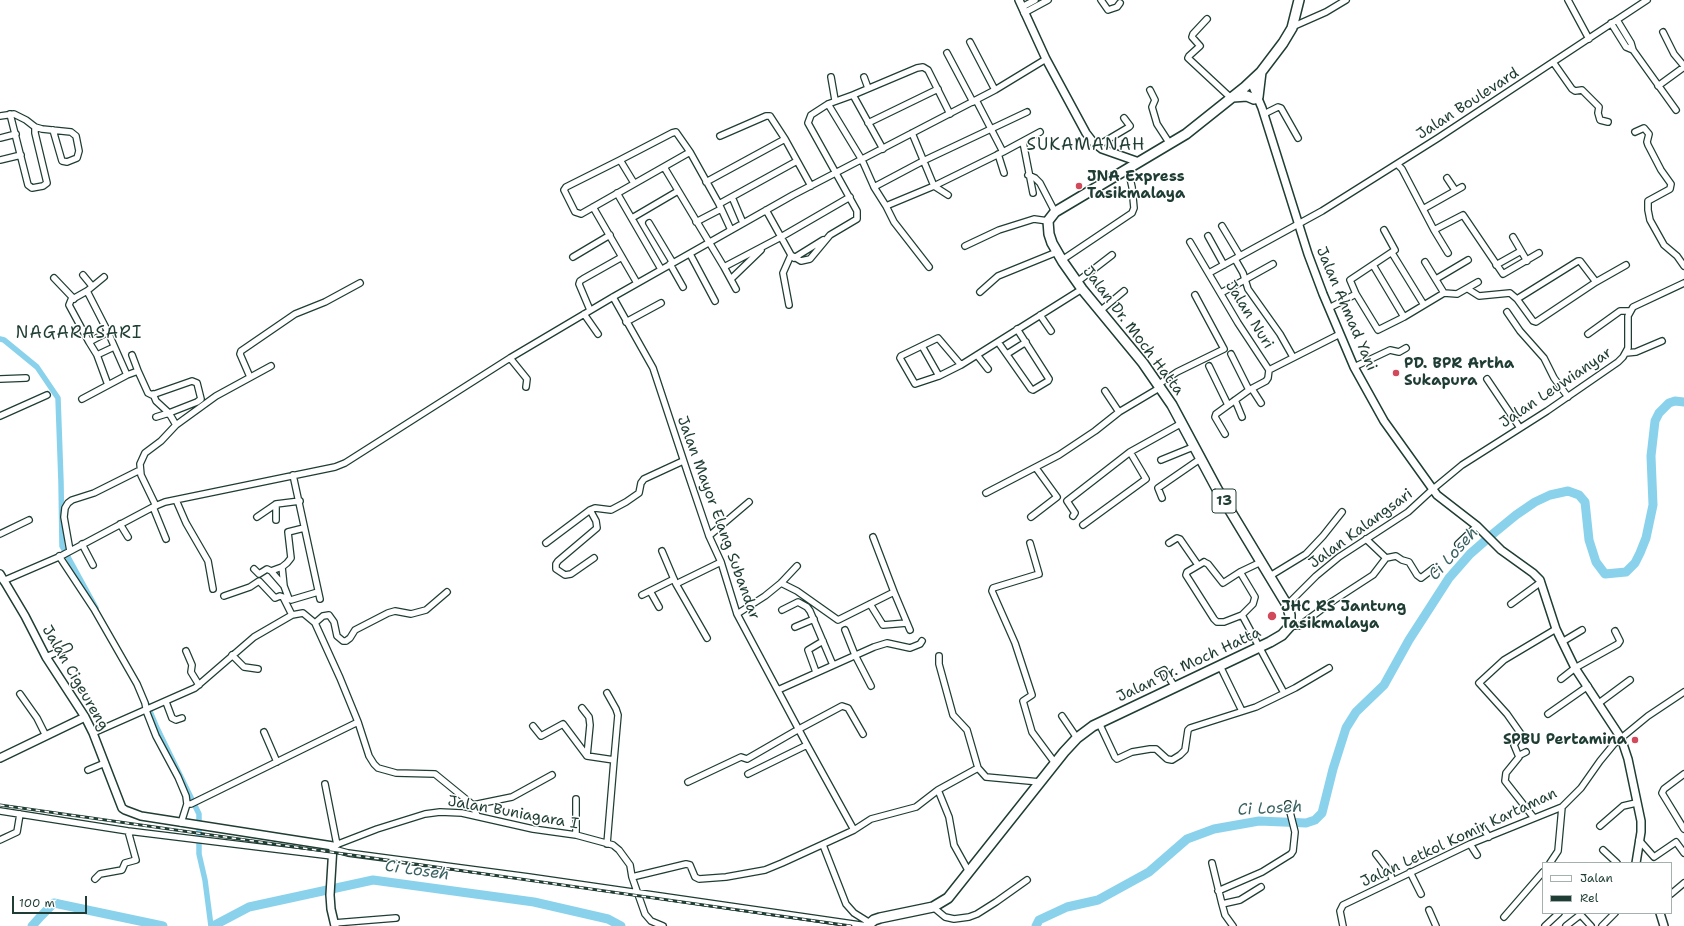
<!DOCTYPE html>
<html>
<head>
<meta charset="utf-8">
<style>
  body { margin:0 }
  #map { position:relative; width:1684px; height:926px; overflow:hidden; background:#fff; font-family:"Shantell Sans",sans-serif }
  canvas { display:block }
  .legend { position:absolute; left:1542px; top:862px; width:130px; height:52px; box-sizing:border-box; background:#fff; border:1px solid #a5b1ae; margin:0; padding:5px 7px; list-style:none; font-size:12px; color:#1f3d34 }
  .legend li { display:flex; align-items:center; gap:8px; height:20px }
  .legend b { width:20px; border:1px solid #a5b1ae }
  .scale { position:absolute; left:12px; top:896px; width:75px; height:18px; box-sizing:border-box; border:2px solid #1f3d34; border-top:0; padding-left:5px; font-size:12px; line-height:14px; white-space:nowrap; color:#1f3d34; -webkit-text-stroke:3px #fff; paint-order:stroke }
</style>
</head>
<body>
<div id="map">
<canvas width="1684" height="926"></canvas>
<ul class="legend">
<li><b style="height:5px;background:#fff"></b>Jalan</li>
<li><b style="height:5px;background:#1f3d34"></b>Rel</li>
</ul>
<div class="scale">100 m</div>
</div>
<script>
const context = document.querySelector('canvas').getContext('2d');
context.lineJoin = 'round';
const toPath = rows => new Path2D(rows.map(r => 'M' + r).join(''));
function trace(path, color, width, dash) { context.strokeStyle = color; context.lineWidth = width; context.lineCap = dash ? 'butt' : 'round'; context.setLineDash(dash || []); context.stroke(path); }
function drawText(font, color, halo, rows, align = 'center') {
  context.font = font + ' "Shantell Sans",sans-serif'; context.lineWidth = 3; context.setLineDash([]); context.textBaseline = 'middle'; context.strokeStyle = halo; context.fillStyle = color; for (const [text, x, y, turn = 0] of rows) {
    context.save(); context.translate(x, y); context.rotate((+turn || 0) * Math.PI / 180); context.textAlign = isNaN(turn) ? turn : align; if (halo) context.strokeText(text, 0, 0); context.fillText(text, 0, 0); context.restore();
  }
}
const canal = toPath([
  [0,339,4,340,37,367,58,398,61,482,62,546,96,608],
  [147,704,157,728,199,814,199,854,205,880,211,926]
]);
const river = toPath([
  [32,926,41,916,54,903,163,926],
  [213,926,249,907,373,880,534,902,608,919,621,926],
  [1036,926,1039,920,1067,907,1098,900,1149,872,1187,839,1214,829,1259,821,1306,823,1315,820,1322,813,1333,769,1346,728,1356,712,1384,685,1409,640,1449,578,1470,554,1494,533,1516,515,1535,502,1550,495,1568,491,1579,495,1585,502,1589,540,1596,562,1605,574,1626,572,1635,563,1640,553,1646,538,1653,505,1651,456,1655,421,1659,413,1669,403,1675,401,1684,402]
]);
const minor = toPath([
  [1101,0,1108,10,1117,7,1120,3],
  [1568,0,1589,39],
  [1022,7,1035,0],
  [1024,13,1048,0],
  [1207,19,1193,34,1192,37,1200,46,1189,56,1188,58,1232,99],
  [1617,20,1631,43,1633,50,1676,110],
  [1611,23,1626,47,1633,50],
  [1292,27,1326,12,1346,0],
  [1663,32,1674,54,1684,66],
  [970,42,995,90],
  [947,53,973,102],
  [1553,62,1572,89,1575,91,1582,90,1599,107,1598,113,1600,120,1608,122],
  [831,77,835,100],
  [864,77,868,88],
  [1658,86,1684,67],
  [1150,90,1155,100,1152,107,1157,124,1170,144],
  [976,100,1003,152,1040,132],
  [828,104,862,160,874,187,923,161,1027,112],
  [10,114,28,185,32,188,43,186,47,183,35,133,35,127],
  [1264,114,1278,107,1281,108,1298,138],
  [0,116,14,114,26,120,35,127,42,129,71,132,76,136,79,151,77,158,67,162,62,161,53,130],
  [868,123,938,89],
  [1635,132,1644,128,1649,134,1647,142,1648,145,1661,170,1671,184,1670,189,1648,201,1648,210,1650,220,1664,245,1677,256,1684,266],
  [912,133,934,186,1003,152],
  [720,136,766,116,770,116,785,139,811,186],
  [0,138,16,134],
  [1023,142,1033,193],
  [1097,146,1129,127,1130,126,1124,118],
  [883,149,853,95,917,68,923,67,928,70,950,114],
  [998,154,1004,173],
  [0,160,21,155],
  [620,160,672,133,676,132,690,152,719,204,731,230],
  [1397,164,1402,169,1434,230,1463,215,1503,274,1539,253],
  [664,167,724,267,781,237,850,197],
  [1028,175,1035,178,1040,183,1055,212],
  [1447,178,1455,190],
  [706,182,785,139],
  [634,183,620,160,566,187,564,190,575,212,581,214,690,152],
  [874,187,886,206,934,186,948,195],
  [617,193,661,269],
  [732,197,743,223],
  [719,204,797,161],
  [886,206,894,222,929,267],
  [593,207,637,283],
  [1423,209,1462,187],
  [766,210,791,255,801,261,810,259,830,235,857,219,857,211,808,123,811,115,828,104,853,95],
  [632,218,678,191],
  [696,222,721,209],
  [649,223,673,263],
  [1222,226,1240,256],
  [1384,230,1395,250,1350,280,1356,294,1378,330,1404,317,1444,293,1425,262],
  [1434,230,1448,253],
  [1208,236,1224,265],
  [1513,237,1527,261],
  [1190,242,1238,323,1269,370],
  [965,246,999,230,1034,219,1048,221],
  [1392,253,1424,305],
  [690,254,715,301],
  [573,257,610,235],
  [794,258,823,240],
  [1235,259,1243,273,1248,289,1280,334,1293,357],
  [1062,260,1132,213,1134,208,1132,187,1128,169],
  [670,264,683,287],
  [1373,265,1404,317],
  [1496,265,1521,251],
  [724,267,736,289],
  [1209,273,1322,211,1438,138,1647,0],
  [83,275,92,286],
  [104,277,87,291,71,300,69,305,89,342,108,332],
  [54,278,74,299],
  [731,279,761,250],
  [1436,279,1468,260],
  [1077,282,1112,255],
  [1468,289,1479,296,1510,293,1517,299,1533,321,1536,322,1596,282,1626,265],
  [87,291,108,332,127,375,138,371,148,393,152,395,192,381,197,383,201,399,197,402,169,413,176,425,161,441,145,453,140,464,141,475,156,506],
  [980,292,998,276,1057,252],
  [1221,293,1273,264],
  [1444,293,1457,294,1478,282],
  [613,297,653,368,688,474,709,536,721,562,737,614,807,745,854,830],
  [1517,299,1578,261,1580,261,1596,282],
  [789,305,783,273,791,255],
  [1329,308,1356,294],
  [590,310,579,284,580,281,583,279,622,257],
  [1100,311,1124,291],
  [1507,312,1520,331,1544,358,1554,378,1568,397],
  [584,314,598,334],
  [1040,315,1051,331],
  [626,322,661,303],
  [1588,334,1620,311,1630,311],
  [89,342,97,355,108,385],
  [998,342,1031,389,1033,390,1048,381,1049,379,1017,329],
  [922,346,939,376],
  [1626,353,1636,352,1662,341],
  [1007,354,1026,342],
  [1231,354,1249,390],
  [97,355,114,347],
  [132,355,138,371],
  [977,355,988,369],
  [510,358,527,379,526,387],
  [961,365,938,338,901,356,900,358,915,384,939,376,961,365,1082,289],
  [1209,366,1228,405],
  [1354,367,1390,350,1399,352,1406,348],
  [1269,370,1340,334],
  [250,377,240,354,241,351,295,314,325,302,360,283],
  [0,379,26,378],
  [1487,379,1520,428],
  [1159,384,1177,372,1224,349,1195,295],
  [1252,389,1261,403],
  [1105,391,1119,412,1161,387],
  [153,394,156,401,169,413,156,417],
  [82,399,127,375],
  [1235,400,1242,417],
  [0,416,47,395],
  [176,425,216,396,271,366],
  [1225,434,1215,417,1216,414,1249,390,1266,381,1268,378,1269,370],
  [1161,460,1193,447],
  [293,475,320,599],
  [986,493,1059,455,1095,431,1119,412],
  [1162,498,1158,488,1200,459],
  [176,500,186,523,208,561,213,589],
  [276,504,276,520],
  [153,507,166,539],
  [590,510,596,521,597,528,558,561,556,564,556,569,565,575,571,574,594,558],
  [1073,516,1075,513,1067,501,1130,452,1182,423],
  [257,517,276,504,300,501],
  [1031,517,1057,497,1036,468],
  [120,524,128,537],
  [1083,525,1146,479,1130,452],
  [0,534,29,520],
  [709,536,749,502],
  [1366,539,1386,558],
  [546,543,590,510,595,508,611,510,626,502,639,493,641,483,644,479,683,461],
  [1030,543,1039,574,993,588,992,591,1015,643,1032,695,1023,701,1032,732,1055,763],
  [1169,543,1177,538,1180,539,1198,565],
  [82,544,93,565],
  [1458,544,1477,526],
  [70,551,64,517,65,508,68,503,72,500,94,493,140,470],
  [662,551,676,584,707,638],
  [59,556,94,609,137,684,145,703,147,713,156,736,178,777,186,796,187,804,181,823],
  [1204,562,1208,564,1223,583,1240,572,1255,597,1253,604,1242,615,1224,622,1217,622,1214,619,1186,575,1187,572,1204,562],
  [282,567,287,563,291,558,288,532,304,528],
  [254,569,259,574,267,569,271,571],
  [1240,572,1261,562],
  [1270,576,1306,554,1323,536,1342,512],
  [3,581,61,556,153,507,165,502,335,467,345,463,510,358,613,297,793,195,995,90,1046,59],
  [781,583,797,591,838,620,894,592,873,537],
  [676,584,721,562],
  [284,586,271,571,282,567,284,586,289,599,291,600,318,592],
  [650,591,659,607],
  [894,592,910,630],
  [642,595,674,579],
  [224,596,250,587,259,581,275,598,280,596,283,597,292,615],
  [870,604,883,625,907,623],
  [1511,604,1541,582],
  [1287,605,1316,576,1339,557,1408,512,1433,489,1462,465,1547,411,1618,362,1623,357,1628,348,1628,316,1633,307,1684,283],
  [782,610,798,602,807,607,810,611,833,665],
  [737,614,765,596,781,583,797,566],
  [1242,615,1284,693],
  [315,623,323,616,329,615,334,622,337,636,343,641,346,641,350,638,355,630,388,613,395,611,411,614,426,610,447,592],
  [1290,626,1299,626,1333,601,1373,575,1386,558,1396,556,1402,560,1409,562,1417,575,1421,578,1434,568],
  [795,627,814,619],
  [845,630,855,655,871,686],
  [1562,642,1582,630],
  [186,651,192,665,191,672,199,685],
  [232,655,244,667,258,669],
  [939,656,939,664,953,715,967,730,978,768],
  [46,657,69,647],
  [1220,666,1242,711],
  [816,672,808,650,823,641],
  [1158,673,1164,670,1175,687],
  [1561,679,1575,668,1618,644,1620,641,1615,631],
  [778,690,874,647,887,643,910,648,920,644,922,641],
  [607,693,616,709,618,715,614,760],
  [20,694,37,718,46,736],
  [166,702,172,718,176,720,182,718],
  [1599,703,1630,680],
  [582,708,589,717,590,725,587,756],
  [1548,714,1588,686],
  [1062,716,1077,738],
  [1099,723,1115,757,1117,759,1132,752,1150,749,1156,749,1167,759,1172,760,1180,755,1185,750,1188,730,1190,728,1256,707,1295,688,1329,668],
  [533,726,541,736,563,724,587,756,614,760,607,844],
  [264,732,277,762],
  [93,733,195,688,254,637,292,615,303,613,315,623,340,678,358,722,369,756,374,764,378,768,396,773,435,774,473,805,477,816],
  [1520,755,1526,752],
  [88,770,105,763],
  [748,774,807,745],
  [1684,774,1664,789,1662,793,1684,829],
  [688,782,741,757,747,759,799,729,842,706,848,708,863,734],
  [325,784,337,845],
  [938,790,949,817,954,845,969,872],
  [187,804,191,804,358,722],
  [473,805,512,797,552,775],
  [0,811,128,831,332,856],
  [1534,818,1505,781,1506,773,1519,757,1514,745,1521,734,1507,714,1479,683,1504,660,1556,629],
  [1600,826,1623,806,1636,803],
  [1482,827,1489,837],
  [576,835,576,799],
  [0,840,17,832,20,814],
  [1639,840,1654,857,1676,842,1684,853],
  [1470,844,1477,855],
  [823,845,846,904,854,913,870,923],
  [333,846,377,829,425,814,440,812,462,813,533,829,576,835,613,845,619,850,630,865,632,877,645,914,651,921,663,926],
  [333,849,348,853,529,877,867,926],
  [1603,850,1617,863],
  [1376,854,1389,871,1393,881],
  [1212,863,1222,904,1225,915,1233,926],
  [1550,863,1558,851,1562,807],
  [1410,872,1421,894],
  [632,877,686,864,690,865,695,877,699,879,726,877,765,870,782,863,854,830,871,819,916,807,938,790,978,768,986,777,1040,782],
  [95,879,100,874,122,870,125,863,136,860,128,831],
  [1218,891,1262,872,1291,854,1293,851,1295,832,1288,804],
  [1671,894,1684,883],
  [1222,904,1240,900,1261,887],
  [933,907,945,917,954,919,969,917,977,914,996,902,1027,880],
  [1429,910,1436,926],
  [1579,913,1591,926],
  [1504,917,1543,872],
  [334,923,396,918],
  [1343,926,1340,911,1343,905,1470,844,1562,807,1581,788,1600,761,1614,744,1648,716,1684,692],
  [1545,926,1559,913],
  [1566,926,1580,915],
  [1602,926,1615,913]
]);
const tertiary = toPath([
  [1019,0,1046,59,1086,133,1093,142,1102,149,1139,162],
  [1251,82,1262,108,1308,254,1323,294,1354,367,1384,421,1437,495,1477,526,1501,550,1533,573,1540,580,1556,629,1575,668,1621,738,1628,759,1641,821,1641,832,1636,863],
  [0,574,25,616,46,657,85,717,93,733,122,808,125,810,141,816,333,846,330,895,331,909,335,926],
  [0,758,85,717],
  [1660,913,1664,926]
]);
const trunk = toPath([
  [1233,97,1247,96,1254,99],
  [1258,97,1261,72],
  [867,926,874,920,880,918,933,907,948,898,1064,752,1077,738,1093,726,1270,642,1282,635,1290,626,1290,615,1287,605,1217,489,1172,405,1143,363,1082,289,1063,262,1052,243,1049,234,1048,221,1055,212,1186,134,1245,87,1261,72,1283,43,1292,28,1299,0]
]);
const rail = toPath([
  [0,805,851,926]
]);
const markers = [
  [1079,186,4,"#d1495b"],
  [1396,373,4,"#d1495b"],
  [1272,616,5,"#d1495b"],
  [1635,740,4,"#d1495b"]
];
const shields = [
  [1224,501,24]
];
const shieldNames = [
  ["13",1224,501]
];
const streetNames = [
  ["Jalan Boulevard",1468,104,-33],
  ["Jalan Ahmad Yani",1346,309,67],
  ["Jalan Nuri",1249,315,58],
  ["Jalan Dr. Moch Hatta",1133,331,53],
  ["Jalan Leuwianyar",1556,388,-34],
  ["Jalan Mayor Elang Subandar",718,518,70],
  ["Jalan Kalangsari",1361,529,-36],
  ["Jalan Dr. Moch Hatta",1189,665,-25],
  ["Jalan Cigeureng",75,678,60],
  ["Jalan Buniagara I",513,813,10],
  ["Jalan Letkol Komir Kartaman",1459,838,-25]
];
const poiNames = [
  ["JNA Express",1087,177],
  ["Tasikmalaya",1087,194],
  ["PD. BPR Artha",1404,364],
  ["Sukapura",1404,381],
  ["JHC RS Jantung",1281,607],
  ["Tasikmalaya",1281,624],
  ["SPBU Pertamina",1627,740,"right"]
];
const waterNames = [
  ["Ci Loseh",1454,554,-48],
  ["Ci Loseh",1270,809,-3],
  ["Ci Loseh",417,871,8]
];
const quarterNames = [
  ["SUKAMANAH",1086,146],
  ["NAGARASARI",79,334]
];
trace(canal, '#8ad2ec', 5.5);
trace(river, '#8ad2ec', 9);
trace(minor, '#1f3d34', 8);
trace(tertiary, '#1f3d34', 10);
trace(trunk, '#1f3d34', 12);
trace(minor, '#fff', 5.5);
trace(tertiary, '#fff', 7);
trace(trunk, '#fff', 9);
trace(rail, '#1f3d34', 3);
trace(rail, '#fff', 1.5, [4.5]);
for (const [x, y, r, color] of markers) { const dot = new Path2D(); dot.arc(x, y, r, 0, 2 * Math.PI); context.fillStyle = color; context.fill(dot); trace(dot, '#fff', 1.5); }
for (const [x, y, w] of shields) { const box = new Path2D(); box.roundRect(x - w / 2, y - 12, w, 24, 3); context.fillStyle = '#fff'; context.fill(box); trace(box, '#1f3d34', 1); }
drawText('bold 14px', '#1f3d34', null, shieldNames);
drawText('15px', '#1f3d34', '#fff', streetNames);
drawText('bold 15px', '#1f3d34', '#fff', poiNames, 'left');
drawText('italic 16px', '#3a6262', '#fff', waterNames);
context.letterSpacing = '1px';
drawText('17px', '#1f3d34', '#fff', quarterNames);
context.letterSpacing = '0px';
</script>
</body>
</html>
